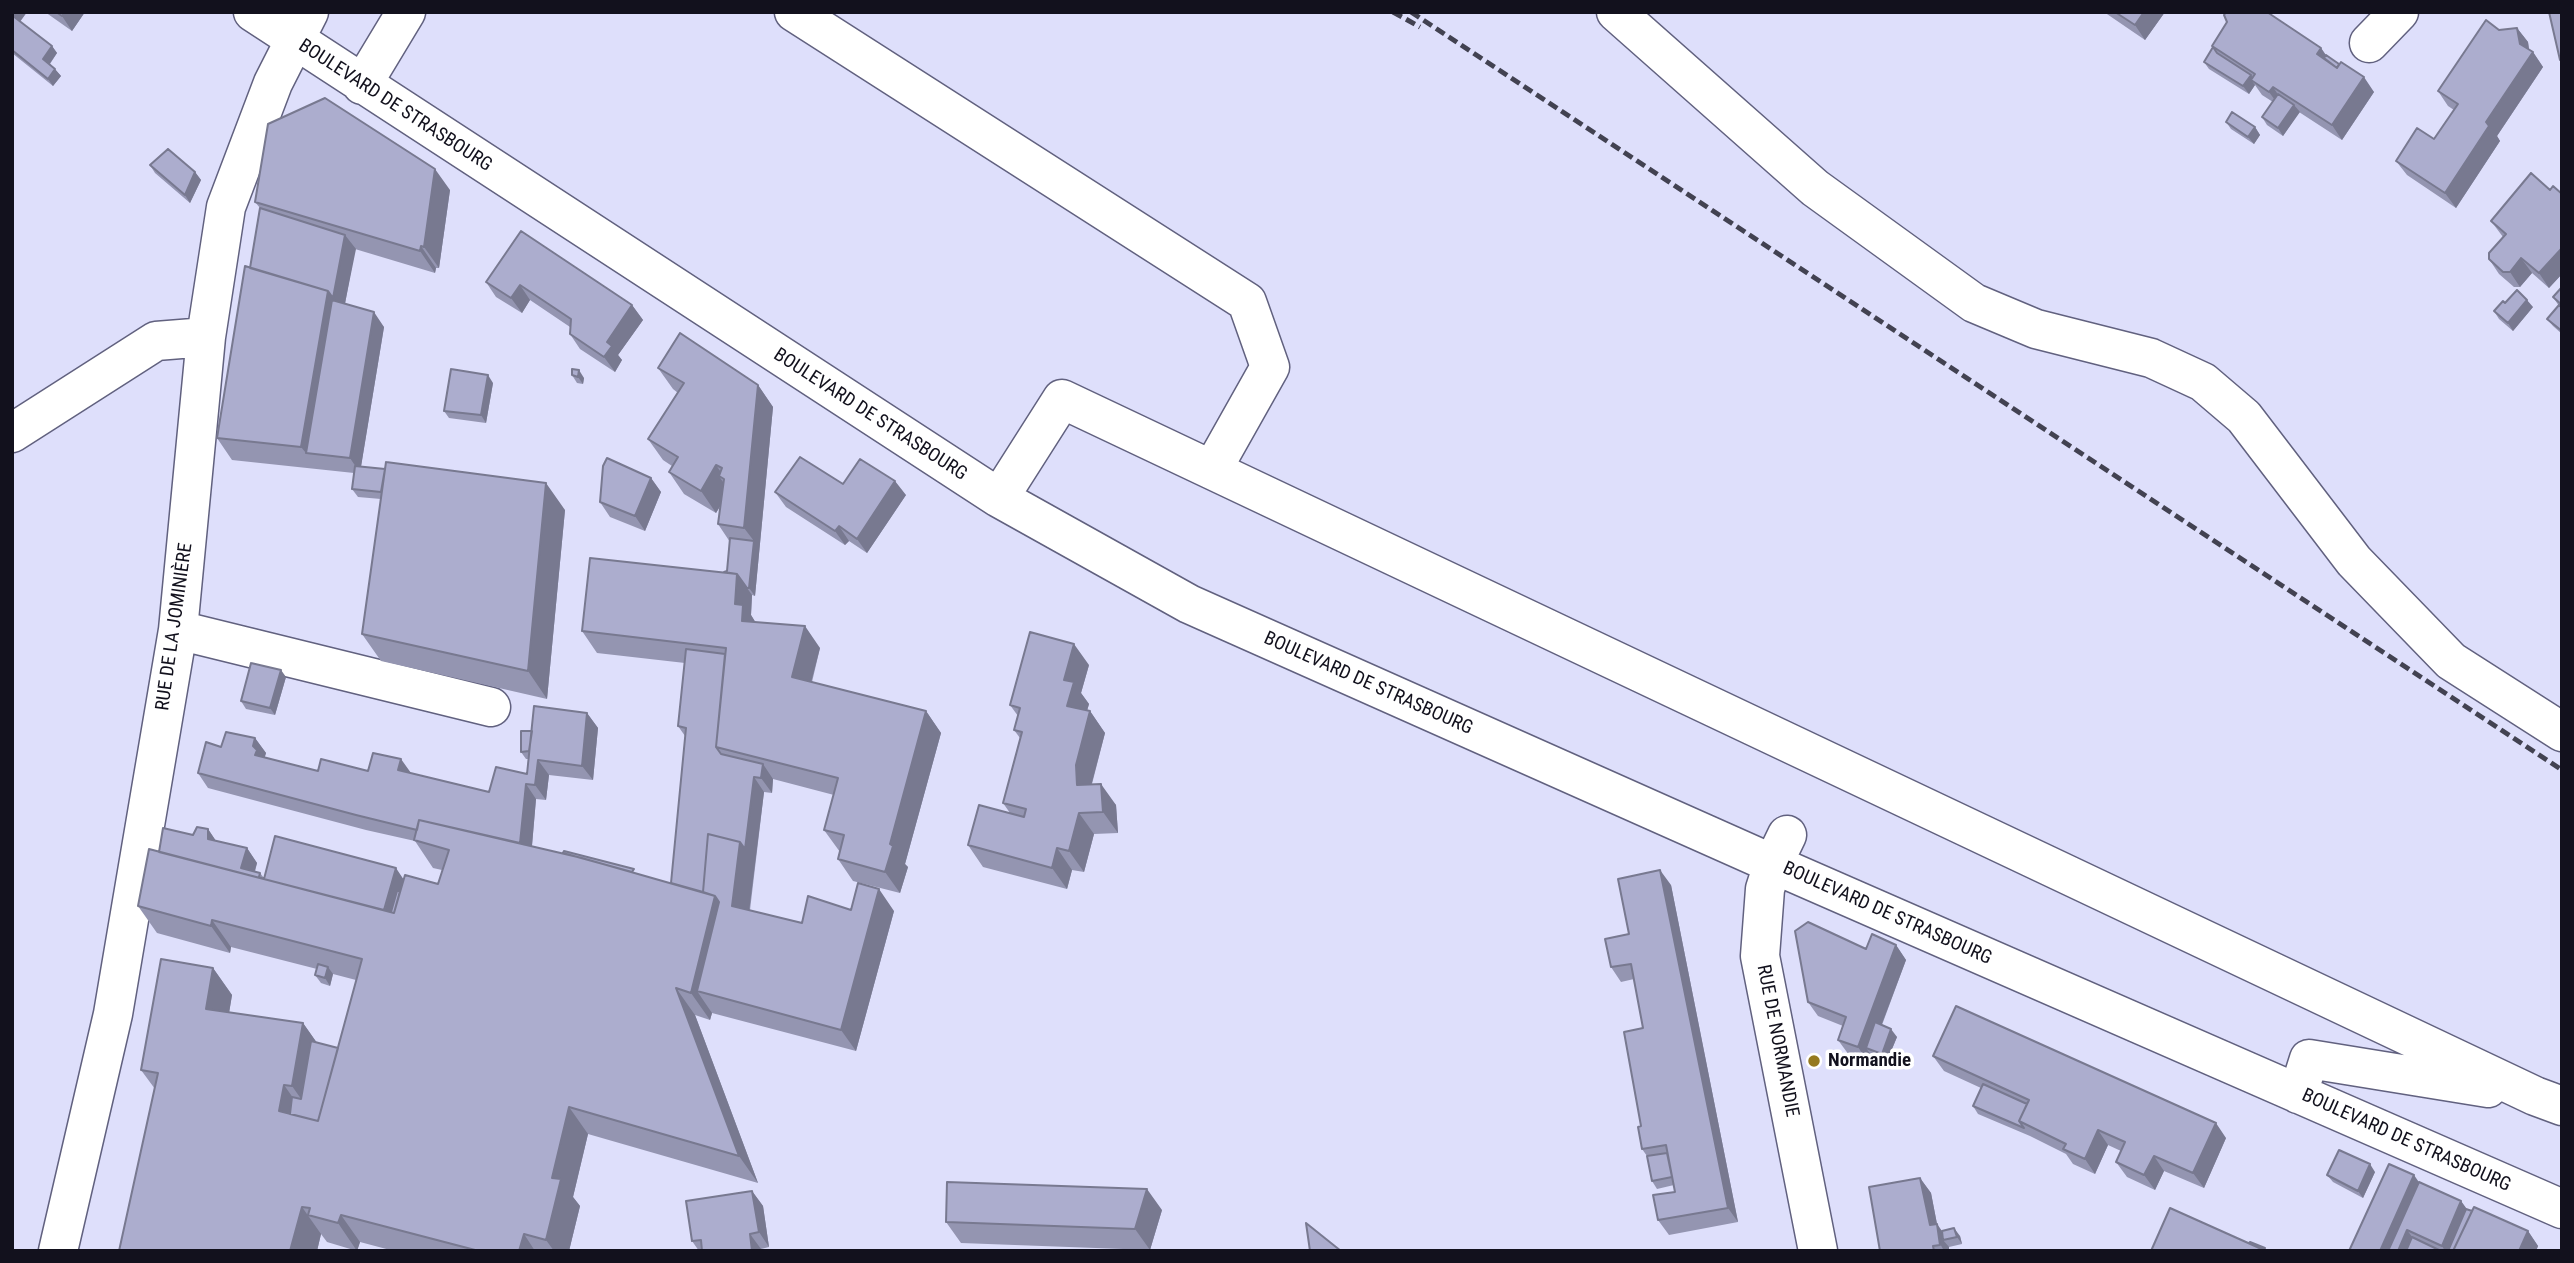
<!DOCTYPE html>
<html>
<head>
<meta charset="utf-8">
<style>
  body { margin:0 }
  #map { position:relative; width:2574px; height:1263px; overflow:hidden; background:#dedffb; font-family:"Roboto Condensed",sans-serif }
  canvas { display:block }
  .frame { position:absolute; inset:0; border:14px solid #12111d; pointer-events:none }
</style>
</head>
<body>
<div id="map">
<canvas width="2574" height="1263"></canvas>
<div class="frame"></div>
</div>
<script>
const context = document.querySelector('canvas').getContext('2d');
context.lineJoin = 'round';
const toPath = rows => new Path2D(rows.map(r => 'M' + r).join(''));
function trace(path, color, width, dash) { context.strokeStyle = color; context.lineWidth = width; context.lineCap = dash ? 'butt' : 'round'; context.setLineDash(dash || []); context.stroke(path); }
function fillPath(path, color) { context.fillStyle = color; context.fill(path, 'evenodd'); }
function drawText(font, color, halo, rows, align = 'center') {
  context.font = font + ' "Roboto Condensed",sans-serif'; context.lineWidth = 7; context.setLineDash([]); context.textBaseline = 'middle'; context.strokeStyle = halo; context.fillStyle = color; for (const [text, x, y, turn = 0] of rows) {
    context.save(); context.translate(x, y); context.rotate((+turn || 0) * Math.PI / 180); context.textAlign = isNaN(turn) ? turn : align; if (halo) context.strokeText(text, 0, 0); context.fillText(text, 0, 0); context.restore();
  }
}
const minor = toPath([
  [253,12,999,498,1189,604,1773,864,2562,1209],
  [794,12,1247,302,1270,367,1212,470],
  [1616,12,1815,188,1974,303,2036,329,2151,358,2203,382,2244,417,2354,561,2451,661,2562,732],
  [2369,43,2399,12],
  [362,85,406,12],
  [12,433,156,341,206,337],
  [999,498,1062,399,2535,1096,2562,1106],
  [178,630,491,707],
  [1787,835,1773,864,1765,889,1760,956,1818,1251],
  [2298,1094,2309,1059,2488,1088],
  [58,1251,113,1014,178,630,206,337,226,207,273,83,309,12]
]);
const rail = toPath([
  [1393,12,1420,27],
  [1411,12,2562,770]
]);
const wall = toPath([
  [12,12,27,12,20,22,52,46,57,53,50,64,61,76,53,86,12,53],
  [45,12,85,12,72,31],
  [2104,12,2165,12,2145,40],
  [2517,28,2528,42,2529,50,2533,52,2543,67,2497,136,2500,141,2456,208,2407,175,2396,161,2434,139,2454,110,2448,106,2438,91,2499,30],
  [2213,47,2321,48,2326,55,2374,92,2342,140,2299,112,2283,136,2267,125,2262,117,2273,102,2262,95,2255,85,2249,94,2209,69,2204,62],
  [2226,122,2255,127,2260,135,2254,144,2231,129],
  [150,165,195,172,201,180,190,203,155,173],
  [450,190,439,268,436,268,435,273,355,249,345,304,384,327,361,466,565,510,547,699,381,661,362,634,381,499,358,497,352,489,354,473,232,460,217,438,250,268,260,208,255,202],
  [2550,190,2562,194,2562,274,2549,288,2532,273,2520,287,2514,287,2499,274,2489,259,2503,237,2491,221],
  [521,231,632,305,643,320,618,355,622,360,615,372,580,349,570,334,570,327,530,300,522,313,496,297,486,282],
  [2562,287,2562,334,2553,326,2547,319,2559,306,2553,297],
  [2505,303,2533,307,2513,331,2499,319,2494,311],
  [658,368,758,385,773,407,755,596,752,595,751,615,755,622,820,648,812,682,926,711,941,733,905,864,908,867,900,893,853,881,838,859,840,852,824,830,834,795,773,779,772,793,764,792,750,910,802,923,851,910,894,911,856,1051,712,1013,710,1020,695,1015,758,1183,588,1134,573,1197,580,1206,569,1251,394,1251,360,1242,357,1251,327,1242,321,1234,317,1251,119,1251,155,1089,141,1070,213,968,232,995,229,1013,303,1023,317,1043,338,1048,356,980,333,974,330,986,321,983,315,975,317,969,231,947,230,953,157,933,138,906,159,852,193,835,208,829,216,841,247,848,257,863,255,872,260,873,264,878,404,879,438,884,442,870,433,868,415,841,366,830,208,788,198,773,221,747,255,738,266,753,264,758,318,771,368,771,411,773,489,792,527,774,529,759,526,759,521,752,532,731,587,713,598,728,593,780,549,775,546,800,536,799,532,846,671,883,685,736,678,726,685,663,597,653,582,631,727,571,730,542,718,524,721,505,716,513,684,494,669,472,672,466,663,460,648,439,678,393,673,389],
  [572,375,584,378,583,384,577,383],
  [493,383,486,423,449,418,444,411],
  [651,478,661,492,645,531,610,517,600,502],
  [843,484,906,495,867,553,849,541,845,545,786,507,775,492],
  [1089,665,1081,693,1089,704,1087,711,1090,711,1105,733,1092,784,1116,805,1118,833,1094,834,1084,872,1072,870,1067,889,983,867,968,845,1010,813,1003,803,1020,738,1014,730,1018,716,1010,705],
  [286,677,275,715,246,709,241,701],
  [1671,885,1738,1222,1669,1235,1658,1220,1675,1192,1674,1185,1657,1189,1652,1181,1647,1156,1642,1149,1643,1028,1634,979,1621,982,1611,967,1629,934],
  [1896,945,1906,960,1882,1025,1897,1037,1887,1061,1871,1055,1868,1062,1849,1055,1838,1040,1843,1026,1818,1016,1808,1002,1866,949],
  [1933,1056,2226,1138,2204,1188,2164,1171,2155,1190,2127,1177,2116,1162,2121,1151,2108,1145,2095,1174,2073,1164,2066,1154,2030,1136,1978,1114,1973,1106,1981,1088,1944,1071],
  [2375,1172,2363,1198,2333,1182,2327,1175],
  [1920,1178,1931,1193,1937,1224,1942,1231,1960,1236,1962,1244,1949,1247,1949,1251,1880,1251],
  [2419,1182,2461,1201,2466,1209,2528,1231,2538,1246,2536,1251,2349,1251],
  [752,1191,763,1206,769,1247,761,1249,761,1251,699,1251,692,1241],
  [1162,1210,1150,1250,961,1243,946,1222]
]);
const shadedWall = toPath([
  [12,12,27,12,15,28,12,23],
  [64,12,85,12,72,31,62,16],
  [2144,12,2165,12,2145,40,2135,25],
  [2517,28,2528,42,2530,56,2533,52,2543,67,2497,136,2500,141,2456,208,2445,193,2486,122,2520,44],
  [52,46,57,53,48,66,43,59],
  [2321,48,2331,63,2317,54],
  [55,69,61,76,53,86,48,79],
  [2251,75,2256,83,2251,80,2255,85,2249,94,2243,86],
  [2364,77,2374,92,2342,140,2332,125],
  [2273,87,2283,102,2280,107,2269,92],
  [2294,105,2300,112,2283,136,2278,128],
  [2255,127,2260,135,2254,144,2248,137],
  [435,169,450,190,439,268,424,247],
  [195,172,201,180,190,203,185,195],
  [345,235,356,249,343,313,306,453,301,447,328,291],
  [421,246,436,268,435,273,420,251],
  [2562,248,2562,274,2549,288,2539,273],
  [2521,258,2532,273,2520,287,2510,272],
  [520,285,530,300,522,313,511,298],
  [2527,300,2533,307,2513,331,2508,323],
  [632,305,643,320,618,355,622,360,615,372,604,357,607,342],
  [374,312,384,327,360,473,350,458],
  [579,370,584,378,583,384,578,377],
  [488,375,493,383,486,423,481,415],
  [758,385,773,407,755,596,749,588,754,541,744,528],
  [716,465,731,487,724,479,719,476,729,491,716,513,701,491],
  [651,478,661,492,645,531,635,516],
  [895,481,906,495,867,553,857,539],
  [546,483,565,510,547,699,528,671],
  [839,526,849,541,845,545,835,531],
  [737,574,752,595,751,615,758,626,742,621,735,604],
  [805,626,820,648,807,698,792,677],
  [1074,644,1089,665,1081,693,1089,704,1082,727,1067,706,1064,680],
  [281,670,286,677,275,715,270,708],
  [926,711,941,733,905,864,908,867,900,893,885,872,890,844],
  [1090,711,1105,733,1091,786,1077,785,1076,765],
  [587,713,598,728,593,780,582,766],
  [255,738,266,753,264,760,255,755,253,746],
  [401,759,411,773,398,770],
  [538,760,549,775,546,800,535,785],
  [763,764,773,779,772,793,761,778],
  [754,777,764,792,747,928,732,906,740,842],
  [526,784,536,799,530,868,519,853],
  [1101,784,1116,805,1118,833,1103,812],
  [1079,813,1094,834,1084,872,1069,851],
  [208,829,218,844,208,839],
  [713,841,719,902,697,991,712,1013,710,1020,691,993],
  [247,848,257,863,251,883,241,868],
  [1057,848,1072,870,1067,889,1052,868],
  [396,868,406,883,387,927,382,920],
  [1660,870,1671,885,1738,1222,1728,1208],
  [879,889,894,911,856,1051,841,1030],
  [212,920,231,947,230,953,211,926],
  [1896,945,1906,960,1872,1050,1866,1048,1871,1055,1868,1062,1858,1047],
  [328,967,333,974,330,986,325,978],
  [213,968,232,995,225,1037,206,1009],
  [676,988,695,1015,758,1183,739,1156],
  [303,1023,322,1050,311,1113,292,1086],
  [1891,1029,1897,1037,1887,1061,1882,1054],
  [284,1085,303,1112,300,1127,279,1111],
  [569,1107,588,1134,573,1197,580,1206,569,1251,554,1251,546,1240,552,1178],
  [2216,1123,2226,1138,2204,1188,2193,1173],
  [2098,1130,2108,1145,2095,1174,2085,1159],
  [2154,1156,2164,1171,2155,1190,2144,1175],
  [2370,1164,2375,1172,2363,1198,2358,1191],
  [2414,1175,2429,1197,2407,1230,2418,1245,2415,1251,2380,1251],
  [1920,1178,1931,1193,1937,1224,1947,1239,1943,1240,1949,1247,1949,1251,1944,1251,1930,1225],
  [1147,1189,1162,1210,1150,1250,1135,1229],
  [752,1191,763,1206,769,1247,759,1232],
  [2461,1201,2472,1216,2457,1251,2445,1251,2442,1246],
  [302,1207,321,1234,317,1251,290,1251],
  [341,1215,360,1242,357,1251,338,1223],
  [1954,1228,1960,1236,1962,1244,1957,1237],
  [2528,1231,2538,1246,2536,1251,2519,1251],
  [524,1234,535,1251,519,1251],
  [750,1234,761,1249,761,1251,752,1251]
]);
const building = toPath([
  [56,12,64,12,62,16,56,12],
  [2115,12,2144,12,2135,25,2115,12],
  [2226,12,2267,12,2321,48,2317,54,2337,68,2341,62,2364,77,2332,125,2273,87,2269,92,2251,80,2255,74,2212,46,2227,22,2224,15,2226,12],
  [2549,12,2562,12,2562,60,2560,60,2549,12],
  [13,16,52,46,43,59,55,69,48,79,12,50,13,16],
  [2486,20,2499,30,2517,28,2520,44,2533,52,2486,122,2489,126,2445,193,2396,161,2417,128,2434,139,2458,104,2438,91,2486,20],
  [2213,47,2217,53,2251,75,2243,86,2204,62,2213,47],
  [2326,55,2339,64,2337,68,2324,58,2326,55],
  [2278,94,2294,105,2278,128,2262,117,2278,94],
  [325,98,435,169,424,247,421,246,420,251,255,202,268,124,325,98],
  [2232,112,2255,127,2248,137,2226,122,2232,112],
  [168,149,195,172,185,195,150,165,168,149],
  [2531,173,2550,190,2553,186,2562,194,2562,248,2539,273,2521,258,2510,272,2503,272,2489,259,2489,253,2506,234,2491,221,2531,173],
  [260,208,345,235,333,298,328,291,250,268,260,208],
  [521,231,632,305,607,342,612,346,604,357,570,334,571,319,520,285,511,298,486,282,521,231],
  [245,266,328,291,301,447,217,438,245,266],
  [2562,287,2562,305,2553,297,2562,287],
  [2517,290,2527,300,2508,323,2494,311,2503,301,2505,303,2517,290],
  [332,300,374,312,350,458,306,453,332,300],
  [2559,305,2562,308,2562,331,2547,319,2559,305],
  [680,333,758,385,744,528,718,524,724,479,719,476,722,468,716,465,701,491,669,472,678,457,648,439,684,383,658,368,680,333],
  [451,369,488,375,481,415,444,411,451,369],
  [572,369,579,370,578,377,572,375,572,369],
  [800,457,843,484,860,459,895,481,857,539,839,526,835,531,775,492,800,457],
  [607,458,651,478,635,516,600,502,603,466,607,458],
  [386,462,546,483,528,671,362,634,386,462],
  [355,466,385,469,381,492,352,489,355,466],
  [730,538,754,541,749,588,747,588,737,574,724,572,727,571,730,538],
  [590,558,737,574,735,604,743,605,742,621,805,626,792,677,926,711,890,844,893,846,885,872,838,859,844,835,824,830,838,778,716,747,726,648,582,631,590,558],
  [1030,632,1074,644,1064,680,1074,682,1067,706,1090,711,1076,765,1077,785,1101,784,1103,812,1079,813,1069,851,1057,848,1052,868,968,845,979,805,1024,817,1026,809,1003,803,1022,732,1014,730,1020,708,1010,705,1030,632],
  [686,649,725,654,716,747,721,754,763,764,761,778,754,777,745,849,740,842,708,834,703,892,671,883,686,728,678,726,686,649],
  [251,663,281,670,270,708,241,701,251,663],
  [534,706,587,713,582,766,538,760,535,785,526,784,520,843,419,820,417,830,356,815,198,773,206,742,221,747,226,732,255,738,253,746,257,750,255,755,318,771,321,759,368,771,373,753,401,759,398,770,489,792,496,767,527,774,534,706],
  [521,731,532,731,529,751,521,752,521,731],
  [419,820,582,858,715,896,691,993,676,988,739,1156,569,1107,552,1178,561,1179,546,1240,524,1234,519,1251,479,1251,341,1215,338,1223,308,1215,310,1208,302,1207,290,1251,119,1251,158,1073,141,1070,161,959,213,968,206,1009,303,1023,292,1086,284,1085,279,1111,318,1121,362,959,212,920,211,926,138,906,149,849,394,913,405,875,438,884,449,850,414,840,419,820],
  [197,827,208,829,208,839,247,848,241,868,260,873,259,877,264,879,275,836,396,868,384,910,159,852,163,828,193,835,197,827],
  [708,834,740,842,732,906,802,923,808,896,851,910,858,883,879,889,841,1030,697,991,719,902,715,896,703,892,708,834],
  [564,851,634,869,632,872,563,853,564,851],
  [1660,870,1728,1208,1658,1220,1653,1195,1675,1192,1666,1145,1642,1149,1638,1127,1641,1126,1624,1032,1643,1028,1631,964,1611,967,1605,939,1629,934,1618,879,1660,870],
  [397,891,400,891,394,913,391,912,397,891],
  [1808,922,1866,949,1872,934,1896,945,1858,1047,1838,1040,1846,1017,1808,1002,1795,931,1808,922],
  [318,964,328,967,325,978,315,975,318,964],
  [1956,1006,2216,1123,2193,1173,2154,1156,2144,1175,2116,1162,2125,1142,2098,1130,2085,1159,2063,1149,2066,1144,2019,1121,2029,1100,1933,1056,1956,1006],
  [1875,1022,1891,1029,1882,1054,1866,1048,1875,1022],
  [311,1041,338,1048,318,1121,290,1114,292,1097,301,1099,311,1041],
  [1983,1084,2027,1104,2019,1121,2024,1128,1973,1106,1983,1084],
  [2339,1150,2370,1164,2358,1191,2327,1175,2339,1150],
  [1667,1153,1672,1177,1652,1181,1647,1156,1667,1153],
  [2389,1164,2414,1175,2380,1251,2349,1251,2389,1164],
  [1920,1178,1930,1225,1937,1224,1940,1245,1933,1246,1934,1251,1880,1251,1869,1187,1920,1178],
  [947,1182,1147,1189,1135,1229,946,1222,947,1182],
  [2419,1182,2461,1201,2442,1246,2407,1230,2398,1251,2388,1251,2419,1182],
  [752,1191,759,1232,750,1234,752,1251,702,1251,701,1240,692,1241,686,1201,752,1191],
  [2474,1207,2528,1231,2519,1251,2453,1251,2474,1207],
  [2170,1208,2266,1251,2151,1251,2170,1208],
  [2466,1209,2472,1211,2453,1251,2448,1251,2466,1209],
  [1306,1223,1341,1251,1310,1251,1306,1223],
  [1954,1228,1957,1237,1943,1240,1942,1231,1954,1228],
  [2412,1237,2441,1251,2406,1251,2412,1237],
  [2250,1242,2265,1248,2264,1250,2249,1243,2250,1242]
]);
const markers = [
  [1814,1061,7,"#957920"]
];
const streetNames = [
  ["BOULEVARD DE STRASBOURG",395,106,33],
  ["BOULEVARD DE STRASBOURG",870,415,33],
  ["RUE DE LA JOMINIÈRE",175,627,-82],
  ["BOULEVARD DE STRASBOURG",1368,684,24],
  ["BOULEVARD DE STRASBOURG",1887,914,24],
  ["RUE DE NORMANDIE",1777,1041,79],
  ["BOULEVARD DE STRASBOURG",2406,1141,24]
];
const poiNames = [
  ["Normandie",1828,1061]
];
trace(minor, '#61617f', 41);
trace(minor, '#fff', 38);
trace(rail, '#424251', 5, [10, 5]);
fillPath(wall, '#9495b1');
fillPath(shadedWall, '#787990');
fillPath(building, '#acadce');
trace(building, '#787990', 2);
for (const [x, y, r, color] of markers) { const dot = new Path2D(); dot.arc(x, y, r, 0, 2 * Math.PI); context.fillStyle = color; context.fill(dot); trace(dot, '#fff', 2.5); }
drawText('19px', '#12111d', '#fff', streetNames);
drawText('bold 19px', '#12111d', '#fff', poiNames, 'left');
</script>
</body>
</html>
